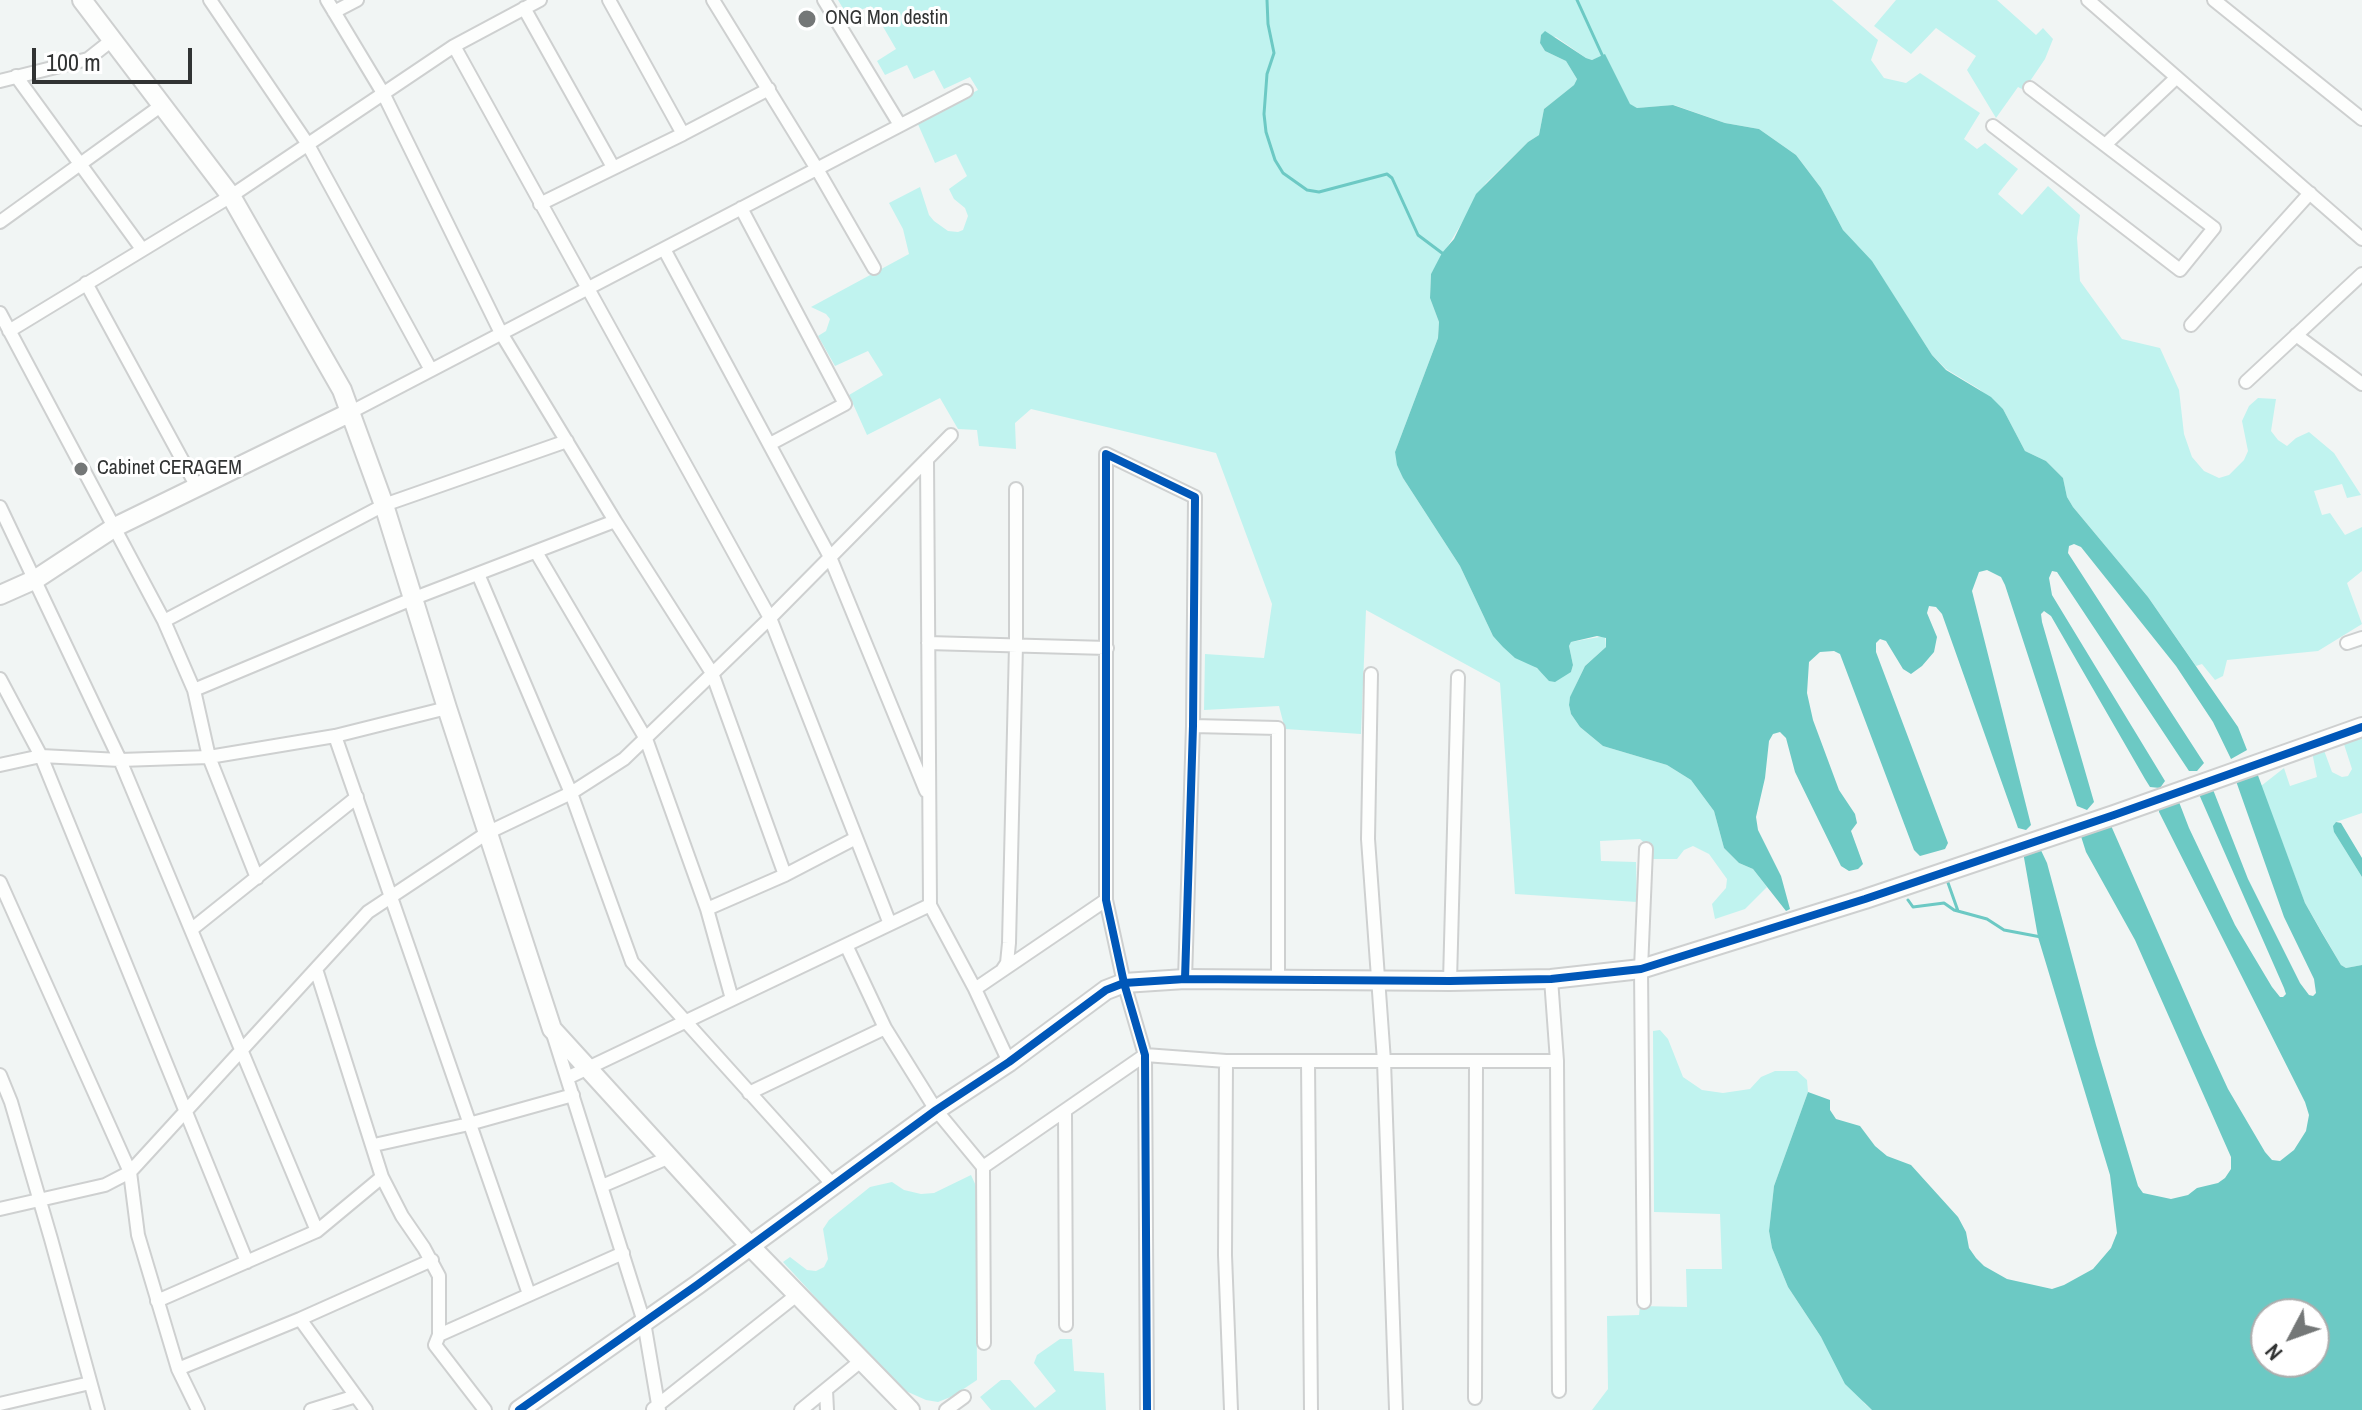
<!DOCTYPE html>
<html>
<head>
<meta charset="utf-8">
<style>
  body { margin:0 }
  #map { position:relative; width:2362px; height:1410px; overflow:hidden; background:#f1f5f4; font-family:"Archivo Narrow",sans-serif }
  canvas { display:block }
  .north { position:absolute; left:2250px; top:1298px; width:80px; height:80px; box-sizing:border-box; background:#fff; border:2px solid #adadad; border-radius:50%; rotate:229deg; font-size:22px; font-weight:700; line-height:32px; text-align:center; color:#313333 }
  .north::after { content:''; display:block; margin:auto; width:28px; height:36px; background:#747777; clip-path:polygon(50% 0,100% 100%,50% 72%,0 100%) }
  .scale { position:absolute; left:32px; top:48px; width:160px; height:36px; box-sizing:border-box; border:4px solid #313333; border-top:0; padding-left:10px; font-size:24px; line-height:28px; white-space:nowrap; color:#313333; -webkit-text-stroke:6px #fff; paint-order:stroke }
</style>
</head>
<body>
<div id="map">
<canvas width="2362" height="1410"></canvas>
<div class="north">N</div>
<div class="scale">100 m</div>
</div>
<script>
const context = document.querySelector('canvas').getContext('2d');
context.lineJoin = 'round';
function fillPath(path, color) { context.fillStyle = color; context.fill(path, 'evenodd'); }
const toPath = rows => new Path2D(rows.map(r => 'M' + r).join(''));
function trace(path, color, width, dash) { context.strokeStyle = color; context.lineWidth = width; context.lineCap = dash ? 'butt' : 'round'; context.setLineDash(dash || []); context.stroke(path); }
function drawText(font, color, halo, rows, align = 'center') {
  context.font = font + ' "Archivo Narrow",sans-serif'; context.lineWidth = 6; context.setLineDash([]); context.textBaseline = 'middle'; context.strokeStyle = halo; context.fillStyle = color; for (const [text, x, y, turn = 0] of rows) {
    context.save(); context.translate(x, y); context.rotate((+turn || 0) * Math.PI / 180); context.textAlign = isNaN(turn) ? turn : align; if (halo) context.strokeText(text, 0, 0); context.fillText(text, 0, 0); context.restore();
  }
}
const green = toPath([
  [838,0,1832,0,1878,40,1871,60,1884,78,1906,83,1920,73,1980,113,1964,139,1977,149,1985,143,2018,169,1998,194,2022,215,2048,186,2080,215,2077,238,2080,281,2122,339,2160,348,2179,390,2184,434,2192,457,2204,471,2219,478,2229,475,2244,460,2248,451,2242,421,2249,406,2258,398,2276,399,2271,431,2278,440,2287,446,2296,438,2309,432,2334,453,2361,495,2347,498,2342,484,2314,491,2322,515,2330,513,2345,535,2362,527,2362,571,2347,583,2362,624,2318,651,2227,660,2223,676,2215,680,2202,664,2196,666,2148,597,2073,507,2067,497,2063,478,2046,461,2025,451,2003,409,1979,389,1946,369,1932,355,1885,282,1843,230,1821,188,1796,155,1759,129,1725,123,1674,105,1637,108,1630,105,1605,55,1592,60,1586,58,1556,37,1541,35,1540,43,1545,51,1566,61,1577,79,1574,85,1544,109,1539,135,1528,142,1486,183,1431,274,1430,298,1439,322,1438,338,1395,452,1403,478,1460,566,1493,636,1543,673,1571,672,1573,665,1569,646,1571,642,1605,636,1606,647,1585,666,1581,674,1570,698,1569,705,1571,714,1580,727,1603,746,1667,765,1691,780,1714,811,1724,848,1739,863,1753,869,1767,887,1745,909,1715,919,1712,904,1726,888,1727,879,1709,854,1693,846,1684,850,1677,859,1651,859,1650,848,1640,839,1600,841,1601,861,1636,862,1637,902,1515,894,1500,683,1366,610,1361,734,1285,729,1279,706,1204,710,1205,654,1264,658,1272,604,1216,453,1031,409,1015,423,1016,449,979,446,977,430,958,429,940,398,867,435,849,395,883,375,868,351,835,366,818,336,826,331,830,319,826,314,811,307,909,254,903,229,889,203,920,187,929,215,934,221,948,231,958,232,963,230,968,216,965,208,954,199,949,189,967,176,956,154,935,163,917,122,978,90,970,77,944,89,934,70,914,79,907,65,885,75,877,61,896,49,871,6,847,15],
  [1896,0,1997,0,2036,35,2043,28,2053,39,2045,59,2024,90,2018,87,1996,118,1967,70,1976,56,1936,28,1911,54,1874,26],
  [2341,735,2362,737,2362,813,2336,822,2334,832,2362,877,2362,965,2346,968,2341,965,2305,903,2261,786,2284,768,2290,786,2317,777,2311,747,2322,745,2332,772,2342,777,2348,776,2352,769],
  [1660,1030,1668,1039,1683,1077,1702,1090,1723,1093,1750,1089,1761,1077,1775,1071,1797,1071,1807,1080,1808,1092,1774,1186,1769,1231,1772,1248,1788,1287,1865,1404,1872,1410,1592,1410,1608,1389,1607,1316,1639,1315,1640,1306,1687,1307,1686,1269,1722,1269,1720,1214,1654,1212,1653,1031],
  [971,1175,976,1186,977,1380,953,1396,938,1402,926,1400,899,1388,783,1262,790,1257,807,1270,816,1271,824,1267,828,1259,823,1229,829,1220,870,1187,892,1182,904,1190,921,1194,934,1193],
  [1060,1339,1072,1339,1074,1371,1104,1373,1106,1410,991,1410,980,1397,1001,1380,1010,1380,1035,1408,1056,1391,1034,1363,1037,1355]
]);
const water = toPath([
  [1545,31,1586,58,1592,60,1605,54,1630,104,1637,108,1673,105,1725,123,1759,129,1796,155,1821,188,1843,230,1872,261,1932,355,1946,370,1991,397,2003,409,2025,451,2046,461,2063,478,2067,497,2073,507,2148,597,2238,727,2247,750,2231,759,2213,722,2176,666,2081,547,2074,544,2069,546,2068,553,2204,763,2197,771,2189,771,2057,572,2052,571,2049,578,2052,595,2165,781,2160,788,2150,787,2145,779,2051,616,2044,611,2041,614,2042,622,2094,802,2087,810,2077,806,2005,585,2001,577,1987,570,1979,572,1972,591,2031,825,2026,830,2018,828,1942,614,1936,607,1929,606,1927,613,1937,637,1934,652,1922,666,1911,674,1903,669,1886,641,1880,639,1876,643,1876,652,1948,843,1945,849,1920,856,1914,850,1840,654,1834,651,1820,652,1809,662,1807,693,1813,720,1839,790,1855,814,1857,823,1851,831,1863,864,1858,869,1849,871,1841,866,1795,772,1786,738,1780,732,1773,734,1769,741,1765,778,1756,817,1758,830,1781,876,1790,909,1786,911,1753,869,1739,863,1724,848,1714,811,1691,780,1667,765,1603,746,1580,727,1571,714,1569,705,1570,697,1585,666,1606,647,1606,638,1597,636,1571,642,1569,646,1573,665,1571,672,1555,682,1549,681,1537,668,1515,658,1503,647,1493,636,1460,566,1403,478,1397,465,1395,452,1438,338,1439,322,1430,298,1431,274,1442,253,1454,239,1476,194,1528,142,1539,135,1544,109,1574,85,1577,79,1566,61,1545,51,1540,43,1541,35],
  [2256,770,2305,903,2322,933,2341,965,2346,968,2362,965,2362,1410,1872,1410,1845,1384,1821,1337,1788,1287,1772,1248,1769,1231,1774,1186,1808,1092,1830,1100,1830,1110,1836,1119,1860,1126,1875,1146,1887,1156,1911,1165,1958,1217,1966,1232,1969,1248,1976,1258,1984,1266,2007,1279,2052,1289,2064,1285,2093,1269,2111,1248,2117,1233,2110,1175,2038,937,2023,852,2038,844,2047,863,2096,1045,2138,1186,2143,1193,2171,1199,2188,1195,2197,1188,2218,1183,2225,1178,2231,1169,2231,1157,2135,940,2086,852,2079,830,2109,821,2203,1035,2228,1089,2265,1152,2272,1160,2280,1161,2294,1150,2306,1131,2309,1115,2305,1102,2159,812,2159,808,2174,797,2179,802,2189,828,2235,925,2272,987,2280,997,2283,997,2286,994,2284,988,2198,792,2212,787,2248,879,2300,983,2309,995,2313,996,2316,993,2314,979,2284,917,2236,781],
  [2266,1314,2314,1314,2314,1362,2266,1362],
  [2336,822,2341,823,2362,858,2362,877,2334,832,2333,826]
]);
const stream = toPath([
  [1267,0,1268,24,1274,53,1267,74,1264,114,1266,132,1275,160,1283,173,1307,190,1319,192,1387,174,1392,178,1418,235,1442,253],
  [1577,0,1604,59],
  [1947,880,1958,911],
  [1908,900,1913,907,1944,903,1954,910,1987,919,2004,930,2041,937]
]);
const street = toPath([
  [210,0,307,143,431,370],
  [327,0,383,93,501,333,615,521,712,673,785,875],
  [609,0,683,134],
  [713,0,817,169,874,268],
  [824,0,900,125],
  [2088,0,2362,239],
  [2214,0,2362,119],
  [524,8,613,167],
  [334,12,357,0],
  [454,46,770,618,890,924],
  [16,76,142,249],
  [0,81,88,59,112,40],
  [1993,126,2180,270,2214,228,2030,88],
  [2105,145,2176,78],
  [540,204,683,134,769,89],
  [741,208,845,404,770,444],
  [0,222,162,105],
  [664,249,830,557,926,791],
  [86,283,197,487],
  [0,313,164,621,194,690,209,757,257,878],
  [2191,325,2310,193],
  [9,331,231,196,454,46,540,0],
  [2296,335,2362,384],
  [2246,382,2362,274],
  [351,412,966,91],
  [927,459,930,905,975,989,1009,1062],
  [0,507,120,760,317,1231],
  [536,552,646,739,707,909,732,999],
  [478,574,571,793,632,962,833,1185],
  [164,621,384,505,567,441],
  [928,643,1107,648],
  [2347,643,2362,638],
  [1371,674,1368,839,1384,1061,1396,1409],
  [0,679,41,756,247,1262],
  [194,690,412,599,615,521],
  [1193,726,1278,728,1278,979],
  [335,736,529,1294],
  [0,765,41,756,120,760,209,757,335,736,447,708],
  [0,882,130,1172,138,1235,178,1369,198,1410],
  [707,909,785,875,856,838],
  [192,929,357,797],
  [846,945,885,1028,936,1110,983,1167,984,1343],
  [316,969,382,1177,402,1216,424,1248,439,1276,439,1335],
  [1003,969,1007,963,1009,943,1016,645,1016,489],
  [1551,979,1557,1061,1559,1391],
  [1450,981,1458,677],
  [975,989,1106,900],
  [554,1037,644,1322,659,1410],
  [1226,1061,1225,1255,1231,1410],
  [1308,1061,1311,1410],
  [0,1075,11,1102,51,1239,98,1410],
  [567,1078,930,905],
  [749,1093,885,1028],
  [1065,1111,1066,1325],
  [374,1145,469,1124,573,1095],
  [983,1167,1145,1055,1226,1061,1557,1061],
  [602,1186,670,1157],
  [0,1209,105,1185,130,1172,368,912,487,833,571,793,624,759,770,618,951,435],
  [157,1301,317,1231,382,1177],
  [1644,1302,1641,969,1646,849],
  [300,1319,366,1410],
  [178,1369,300,1319,432,1260],
  [826,1390,827,1410],
  [1475,1398,1476,1061],
  [0,1404,90,1383],
  [653,1409,798,1294],
  [311,1410,356,1396],
  [485,1410,435,1345,439,1335,623,1253],
  [801,1410,862,1360],
  [946,1410,964,1397],
  [1147,1410,1145,1055,1124,983,1106,900,1106,454,1195,497,1193,726,1185,979]
]);
const secondary = toPath([
  [82,0,231,196,342,390,384,505,447,708,552,1029,750,1246,910,1410],
  [0,595,36,579,115,527,351,412],
  [519,1410,697,1285,936,1110,1009,1062,1106,990,1124,983,1185,979,1450,981,1551,979,1641,969,1865,899,2114,815,2362,727]
]);
const cycleway = toPath([
  [519,1410,697,1285,936,1110,1009,1062,1106,990,1124,983,1185,979,1450,981,1551,979,1641,969,1865,899,2114,815,2362,727],
  [1147,1410,1145,1055,1124,983,1106,900,1106,454,1195,497,1193,726,1185,979]
]);
const markers = [
  [807,19,10,"#747777"],
  [81,469,8,"#747777"]
];
const poiNames = [
  ["ONG Mon destin",825,19],
  ["Cabinet CERAGEM",97,469]
];
fillPath(green, '#c0f3ef');
fillPath(water, '#6cc9c4');
trace(stream, '#6cc9c4', 3);
trace(street, '#ced0d0', 16);
trace(secondary, '#ced0d0', 22);
trace(street, '#fdfefd', 12);
trace(secondary, '#fdfefd', 18);
trace(cycleway, '#0057b8', 8);
for (const [x, y, r, color] of markers) { const dot = new Path2D(); dot.arc(x, y, r, 0, 2 * Math.PI); context.fillStyle = color; context.fill(dot); trace(dot, '#fff', 3); }
drawText('20px', '#313333', '#fff', poiNames, 'left');
</script>
</body>
</html>
